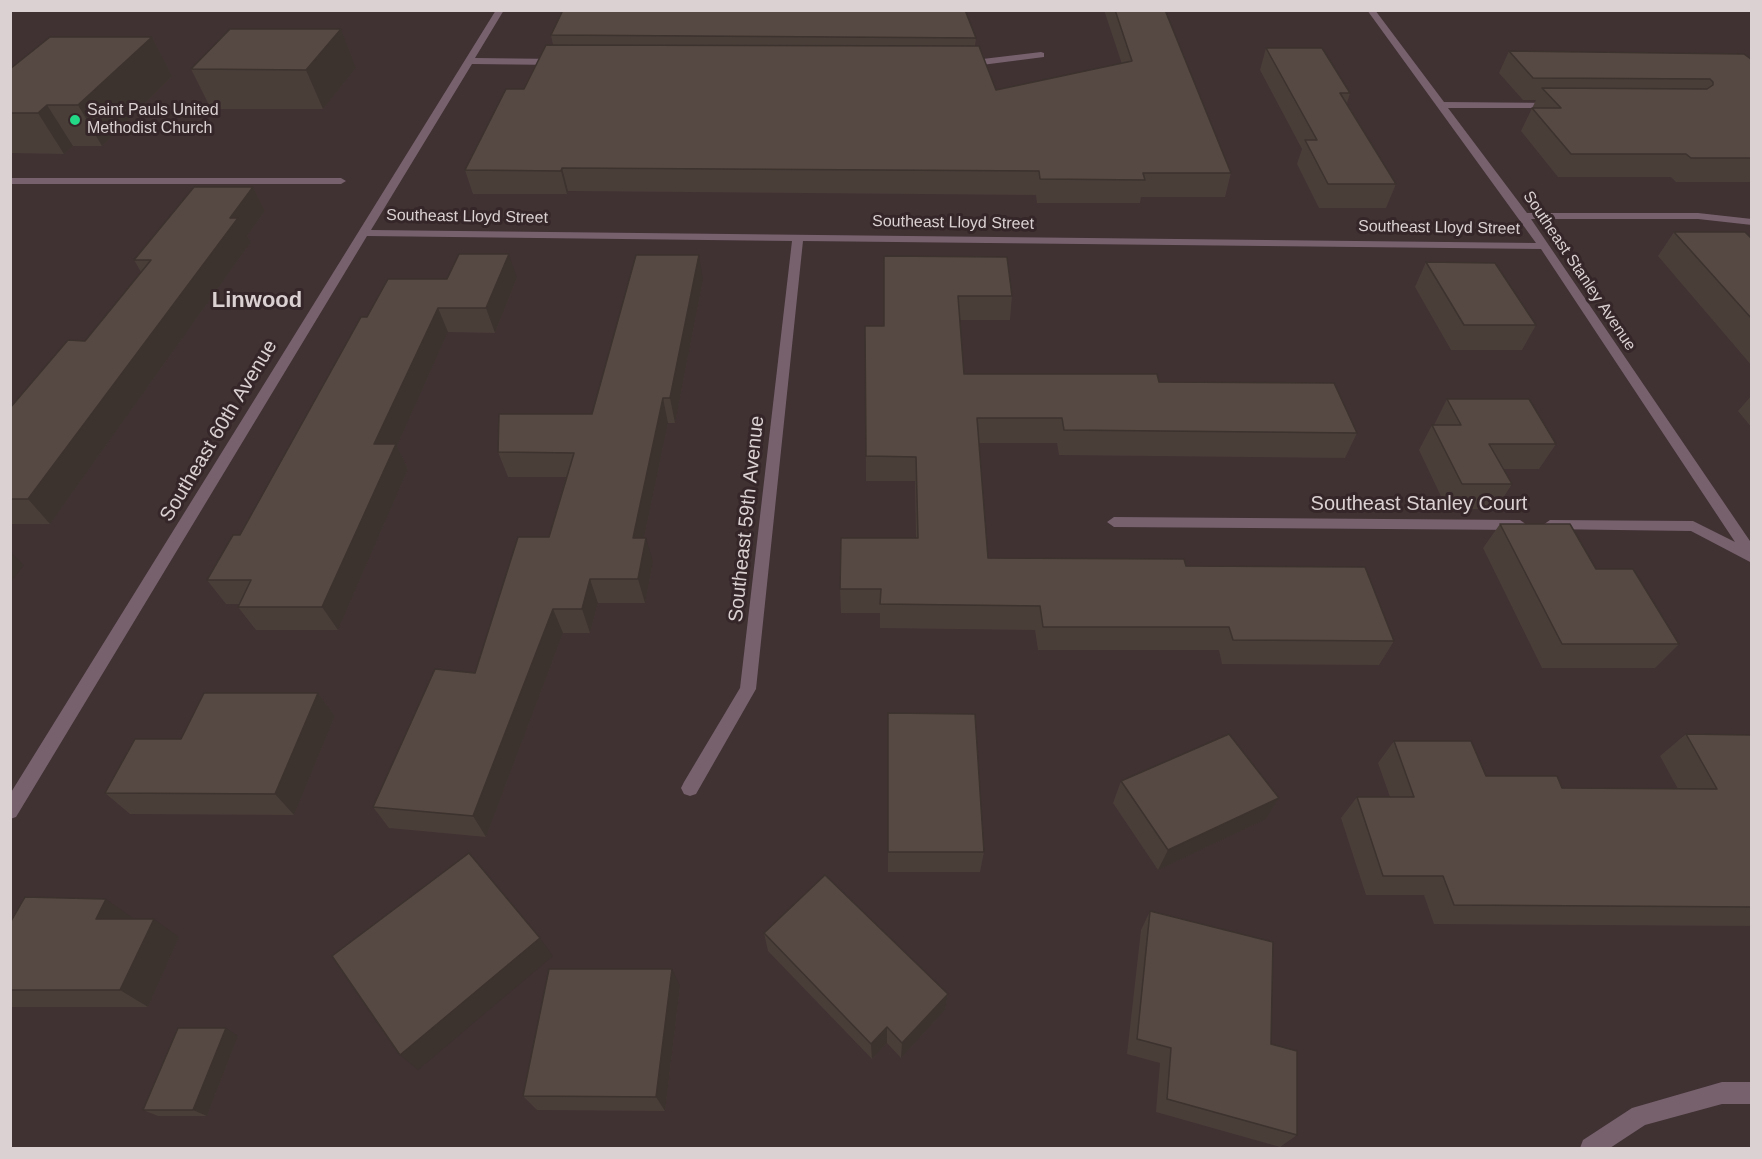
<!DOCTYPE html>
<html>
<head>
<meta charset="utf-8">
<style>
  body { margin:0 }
  #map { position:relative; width:1762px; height:1159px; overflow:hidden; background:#403133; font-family:Arial,sans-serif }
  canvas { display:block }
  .frame { position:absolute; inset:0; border:12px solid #dbd1d2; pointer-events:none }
</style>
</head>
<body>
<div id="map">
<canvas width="1762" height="1159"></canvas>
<div class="frame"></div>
</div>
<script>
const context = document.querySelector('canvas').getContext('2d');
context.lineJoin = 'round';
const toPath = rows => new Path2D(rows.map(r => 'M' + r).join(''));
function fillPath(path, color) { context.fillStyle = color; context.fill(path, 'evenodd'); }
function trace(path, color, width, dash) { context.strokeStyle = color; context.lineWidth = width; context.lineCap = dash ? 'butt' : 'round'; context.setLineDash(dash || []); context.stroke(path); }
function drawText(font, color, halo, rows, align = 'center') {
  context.font = font + ' Arial,sans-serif'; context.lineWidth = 6; context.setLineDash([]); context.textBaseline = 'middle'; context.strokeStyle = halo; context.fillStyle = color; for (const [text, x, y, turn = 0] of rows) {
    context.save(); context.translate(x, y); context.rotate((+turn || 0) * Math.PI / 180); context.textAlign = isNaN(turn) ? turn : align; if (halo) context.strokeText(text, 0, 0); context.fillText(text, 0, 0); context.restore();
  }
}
const minor = toPath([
  [496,10,504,10,475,58,558,59,562,62,558,65,472,64,371,230,1536,243,1367,10,1375,10,1444,102,1558,103,1558,107,1555,108,1448,108,1527,213,1698,213,1752,219,1752,225,1698,219,1531,219,1752,544,1752,563,1691,531,1545,529,1543,525,1550,520,1693,521,1735,542,1541,249,803,241,756,689,696,794,690,796,684,794,681,788,684,782,740,688,792,241,367,236,16,817,10,819,10,794,496,10],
  [1041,52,1044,53,1044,57,966,67,962,64,966,61,1041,52],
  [10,178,341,178,346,181,341,184,10,184,10,178],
  [1114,517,1520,520,1527,525,1520,530,1114,527,1107,522,1114,517],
  [1722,1082,1752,1082,1752,1104,1722,1104,1645,1125,1610,1148,1580,1148,1583,1140,1632,1108,1722,1082]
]);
const wall = toPath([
  [1104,10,1165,10,1231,173,1225,197,1141,197,1140,203,1037,203,1036,195,568,191,567,194,473,194,465,170,524,89,553,45,551,35,976,38,975,46,996,90,1122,64],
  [341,29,356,68,323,109,211,109,191,69],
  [152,37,172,76,102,146,73,146,64,154,10,153,10,69],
  [1266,48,1350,93,1347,103,1396,184,1386,208,1319,208,1297,164,1302,149,1260,70],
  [1509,51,1752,60,1752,182,1676,182,1671,177,1558,177,1521,131,1536,100,1523,100,1499,73],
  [253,187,265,211,247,236,251,242,50,524,10,524,10,408,85,341,141,272,134,260],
  [1674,232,1752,239,1752,366,1658,256],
  [884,256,1012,296,1010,320,960,320,964,374,1159,382,1357,433,1345,458,1059,455,1057,443,979,443,988,558,1186,566,1394,641,1379,665,1222,664,1219,650,1038,650,1035,630,880,628,880,613,841,613,840,589,916,538,915,481,866,481,865,326,884,326],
  [1426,262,1536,325,1522,350,1451,350,1415,287],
  [517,278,495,333,448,332,397,446,408,469,338,630,256,630,238,607,239,604,226,604,207,580,240,535,367,317,447,279],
  [703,280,675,423,668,423,644,538,653,562,645,603,598,603,590,633,563,633,486,837,389,828,373,807,475,673,549,537,566,477,508,477,498,452,592,414],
  [1752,395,1752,428,1738,411],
  [1447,399,1556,444,1539,469,1503,469,1512,484,1496,509,1447,509,1419,450,1432,425,1434,425],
  [1500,524,1596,569,1679,644,1655,668,1542,668,1483,548],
  [318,693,335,716,294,815,130,814,105,793,181,739],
  [888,713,984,852,980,872,888,872],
  [1686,734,1752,735,1752,926,1434,924,1424,895,1366,895,1341,818,1357,797,1390,797,1378,763,1394,741,1486,776,1562,788,1678,789,1660,756],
  [1121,781,1279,798,1266,819,1158,870,1113,803],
  [1150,911,1271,1044,1297,1135,1280,1147,1156,1112,1160,1063,1127,1054,1141,930],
  [133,918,133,919,179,937,148,1007,10,1007,10,923],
  [764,933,948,994,945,1010,901,1058,887,1043,872,1059,768,951],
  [680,986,665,1111,537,1110,523,1096],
  [238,1036,207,1116,158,1116,143,1110]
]);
const shadedWall = toPath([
  [341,29,356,68,323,109,306,70],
  [152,37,172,76,102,146,78,105],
  [47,105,73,146,64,154,38,113],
  [562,168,568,191,567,194,561,171],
  [253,187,265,211,247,236,251,242,50,524,28,499,230,218],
  [509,254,517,278,495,333,486,308],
  [699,255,703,280,675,423,670,398],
  [438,308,448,332,397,446,408,469,338,630,322,607,374,444],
  [663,398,668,423,639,562,633,538],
  [646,538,653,562,645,603,638,579],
  [10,552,24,565,10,583],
  [590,579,598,603,590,633,582,609],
  [553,609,563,633,486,837,473,816],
  [318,693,335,716,294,815,275,794],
  [1279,798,1266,819,1158,870,1168,850],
  [106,899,133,918,124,937,96,919],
  [154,919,179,937,148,1007,120,990],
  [540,938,553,956,418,1070,400,1055],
  [672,969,680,986,665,1111,656,1097],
  [948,994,945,1010,901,1058,902,1043],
  [887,1027,887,1043,872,1059,871,1044],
  [226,1028,238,1036,207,1116,193,1110]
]);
const building = toPath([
  [563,10,965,10,976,38,551,35,563,10],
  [1115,10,1165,10,1231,173,1143,173,1145,180,1040,179,1039,171,562,168,561,171,465,170,506,89,524,89,546,45,979,46,996,90,1132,61,1115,10],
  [230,29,341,29,306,70,191,69,230,29],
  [50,37,152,37,78,105,47,105,38,113,10,113,10,69,50,37],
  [1266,48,1322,48,1350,93,1340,93,1396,184,1328,184,1305,140,1317,140,1266,48],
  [1509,51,1744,54,1752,60,1752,158,1691,158,1686,154,1571,154,1532,108,1561,108,1542,88,1707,89,1713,85,1713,82,1710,79,1533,78,1509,51],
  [194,187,253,187,230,218,238,218,28,499,10,499,10,408,68,340,85,341,151,260,134,260,194,187],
  [1674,232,1745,232,1752,239,1752,319,1674,232],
  [459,254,509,254,486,308,438,308,374,444,396,444,322,607,238,607,251,580,207,580,233,535,240,535,361,317,367,317,388,279,447,279,459,254],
  [636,255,699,255,670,398,663,398,633,538,646,538,638,579,590,579,582,609,553,609,473,816,373,807,435,669,475,673,518,537,549,537,574,453,498,452,499,414,592,414,636,255],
  [884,256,1007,257,1012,296,958,296,964,374,1157,374,1159,382,1334,383,1357,433,1064,430,1062,418,977,418,988,558,1184,559,1186,566,1365,567,1394,641,1233,640,1229,627,1043,627,1040,606,880,604,881,589,840,589,841,538,918,538,916,457,866,456,865,326,884,326,884,256],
  [1426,262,1495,263,1536,325,1464,325,1426,262],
  [1447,399,1529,399,1556,444,1489,444,1512,484,1462,484,1432,425,1461,425,1447,399],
  [1500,524,1570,524,1596,569,1633,569,1679,644,1562,644,1500,524],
  [204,693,318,693,275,794,105,793,135,739,181,739,204,693],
  [888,713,975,714,984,852,888,852,888,713],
  [1229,734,1279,798,1168,850,1121,781,1229,734],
  [1686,734,1752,735,1752,907,1454,905,1443,876,1383,876,1357,797,1414,797,1394,741,1471,741,1486,776,1557,776,1562,788,1717,789,1686,734],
  [469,853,540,938,400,1055,332,956,469,853],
  [825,875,948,994,902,1043,887,1027,871,1044,764,933,825,875],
  [25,897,106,899,96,919,154,919,120,990,10,990,10,923,25,897],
  [1150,911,1273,942,1271,1044,1297,1051,1297,1135,1167,1099,1171,1048,1137,1039,1150,911],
  [549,969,672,969,656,1097,523,1096,549,969],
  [178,1028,226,1028,193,1110,143,1110,178,1028]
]);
const markers = [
  [75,120,6,"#23d886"]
];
const farPoinames = [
  ["Saint Pauls United",87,111],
  ["Methodist Church",87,129]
];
const farStreetnames = [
  ["Southeast Lloyd Street",467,217,1],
  ["Southeast Lloyd Street",953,223,1],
  ["Southeast Lloyd Street",1439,228,1],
  ["Southeast Stanley Avenue",1579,271,56]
];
const streetNames = [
  ["Southeast 60th Avenue",219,431,-59],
  ["Southeast Stanley Court",1419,504],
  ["Southeast 59th Avenue",747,519,-84]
];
const farDistrictnames = [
  ["Linwood",257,301]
];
fillPath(minor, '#76616d');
fillPath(wall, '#4a3e39');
fillPath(shadedWall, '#3c322e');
fillPath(building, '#564842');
trace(building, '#3c322e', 1.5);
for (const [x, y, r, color] of markers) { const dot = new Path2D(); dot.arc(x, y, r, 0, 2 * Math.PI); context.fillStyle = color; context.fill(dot); trace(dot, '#352729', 2); }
drawText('16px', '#dbd1d2', '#352729', farPoinames, 'left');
drawText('16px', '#dbd1d2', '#352729', farStreetnames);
drawText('20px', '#dbd1d2', '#352729', streetNames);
drawText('bold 22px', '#dbd1d2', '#352729', farDistrictnames);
</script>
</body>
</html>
